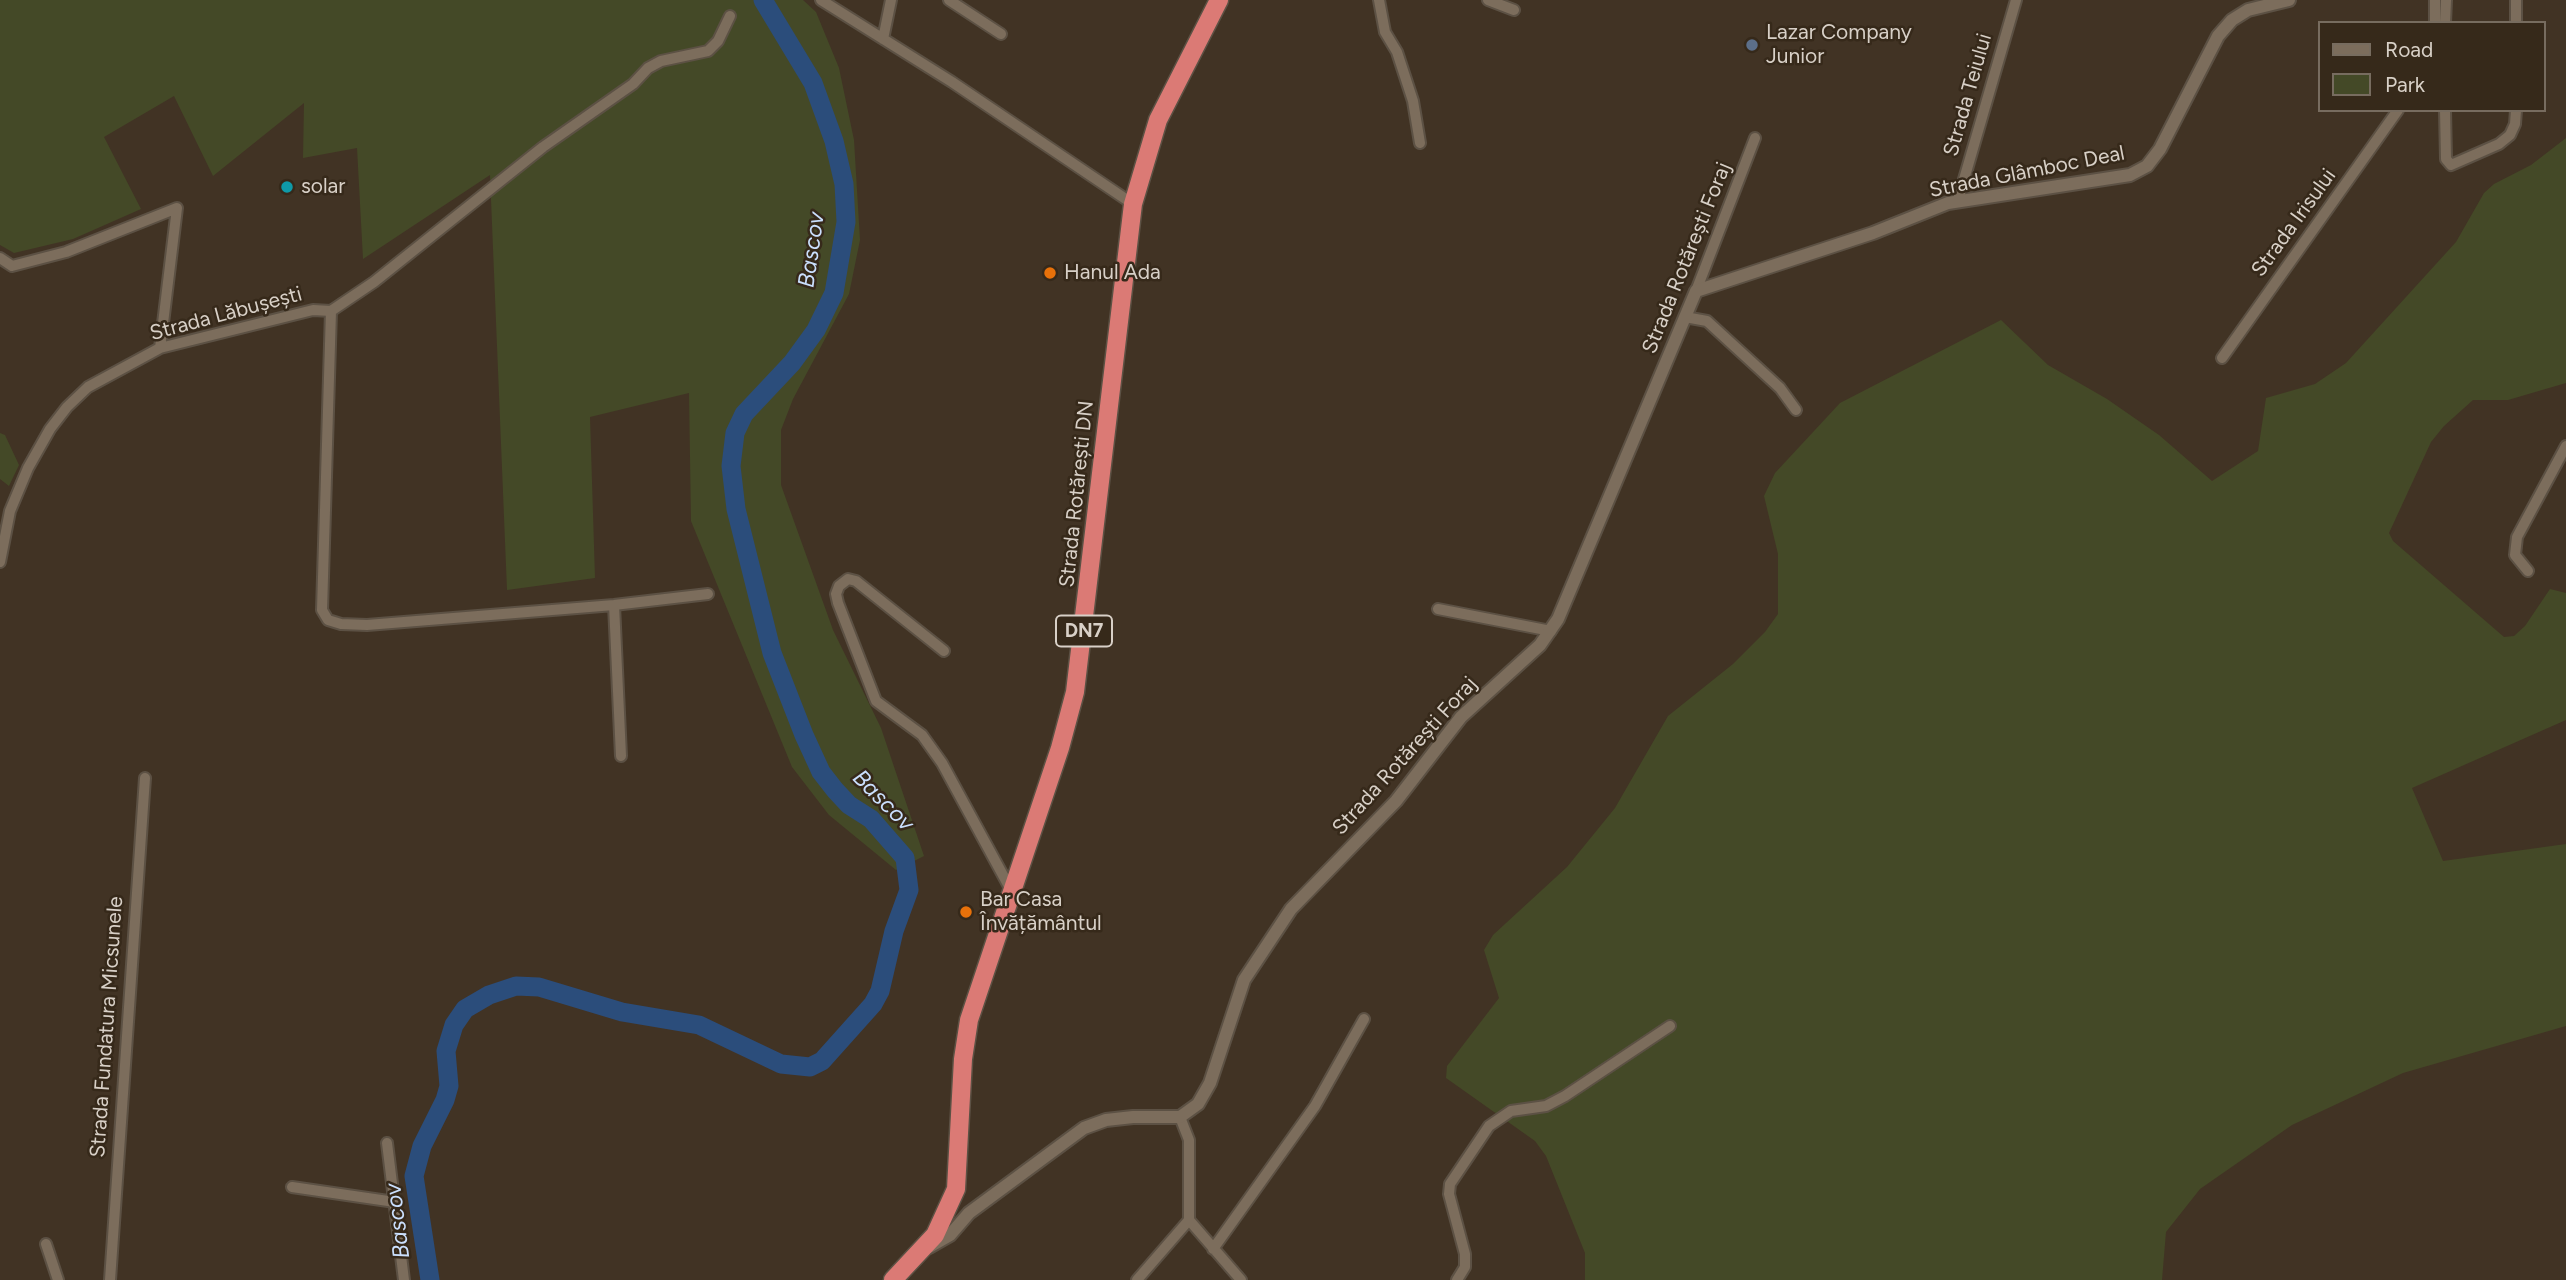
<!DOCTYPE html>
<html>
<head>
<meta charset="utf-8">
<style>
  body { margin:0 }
  #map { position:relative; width:2566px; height:1280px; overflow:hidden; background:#413324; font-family:Figtree,sans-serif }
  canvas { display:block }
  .legend { position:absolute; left:2318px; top:21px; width:228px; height:91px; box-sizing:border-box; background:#36291a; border:2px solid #776c5f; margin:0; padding:9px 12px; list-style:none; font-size:21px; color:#d8d0c7 }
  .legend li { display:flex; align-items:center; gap:14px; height:35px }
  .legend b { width:35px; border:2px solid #776c5f }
</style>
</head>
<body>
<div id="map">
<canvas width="2566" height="1280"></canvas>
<ul class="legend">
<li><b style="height:9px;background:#7c6d5c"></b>Road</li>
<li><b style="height:19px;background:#444927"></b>Park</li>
</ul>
</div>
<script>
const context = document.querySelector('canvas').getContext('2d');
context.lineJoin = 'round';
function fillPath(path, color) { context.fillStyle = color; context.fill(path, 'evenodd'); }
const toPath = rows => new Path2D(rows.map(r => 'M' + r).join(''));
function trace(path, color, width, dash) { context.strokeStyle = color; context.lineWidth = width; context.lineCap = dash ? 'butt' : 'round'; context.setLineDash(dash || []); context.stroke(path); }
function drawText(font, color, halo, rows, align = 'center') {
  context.font = font + ' Figtree,sans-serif'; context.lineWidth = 5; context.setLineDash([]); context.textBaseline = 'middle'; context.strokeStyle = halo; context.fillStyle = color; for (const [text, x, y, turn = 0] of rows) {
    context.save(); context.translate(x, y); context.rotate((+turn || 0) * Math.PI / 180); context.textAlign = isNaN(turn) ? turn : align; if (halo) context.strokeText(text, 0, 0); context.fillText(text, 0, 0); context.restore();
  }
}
const green = toPath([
  [0,0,803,0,816,12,839,68,854,140,860,240,849,294,793,399,781,430,781,485,833,630,881,728,924,856,896,870,829,815,792,767,691,521,689,393,590,417,595,578,507,590,490,175,363,259,357,148,303,158,304,103,213,176,174,96,104,137,141,209,73,239,14,253,0,245],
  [2566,138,2566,383,2508,400,2473,400,2444,426,2431,442,2389,533,2393,541,2504,637,2514,636,2525,626,2550,589,2566,593,2566,720,2412,788,2443,861,2566,844,2566,1026,2403,1073,2292,1125,2200,1189,2166,1232,2162,1280,1585,1280,1585,1253,1546,1156,1535,1141,1446,1078,1447,1066,1499,998,1484,950,1493,935,1567,867,1615,808,1668,716,1733,664,1765,632,1778,614,1778,554,1764,496,1775,473,1840,403,2001,320,2048,365,2107,399,2159,435,2212,481,2258,451,2266,398,2315,384,2346,363,2456,242,2484,193,2494,184,2531,165],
  [0,433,5,435,19,465,9,486,0,479]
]);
const river = toPath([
  [430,1280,414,1176,422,1146,445,1100,449,1086,446,1051,454,1025,465,1009,489,995,516,986,539,987,622,1012,699,1025,781,1064,810,1067,822,1061,873,1004,880,991,894,931,909,890,905,858,871,819,849,805,835,790,821,772,804,735,772,653,736,509,731,466,735,433,744,414,792,363,816,330,834,293,846,222,844,184,834,141,813,83,763,0]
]);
const minor = toPath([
  [821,0,952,82,1133,204],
  [949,0,1001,34],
  [1379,0,1385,32,1397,52,1413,101,1420,143],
  [1488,0,1514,10],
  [2435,23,2435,0],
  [2445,23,2446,0],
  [2516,23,2516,0],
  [883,39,891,0],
  [2445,110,2446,159,2451,165,2499,144,2510,135,2515,124,2516,110],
  [1958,200,2016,0],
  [0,258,12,266,66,252,177,208,160,348],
  [1696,291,1755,138],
  [331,311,322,610,328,620,341,624,367,625,614,605,708,594],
  [331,311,374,282,543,147,633,84,648,68,661,61,708,51,718,41,730,16],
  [1685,317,1707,321,1780,388,1796,410],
  [2222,358,2398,110],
  [0,562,10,511,28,468,50,429,67,407,88,387,160,348,313,310,331,311],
  [2528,571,2515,555,2517,537,2566,446],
  [614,605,621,756],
  [1438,609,1551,631],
  [944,651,856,581,848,579,839,586,836,594,838,603,876,701,922,735,942,763,1011,890],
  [387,1143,404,1280],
  [292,1187,395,1202],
  [1189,1220,1241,1280],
  [46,1244,58,1280],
  [1213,1249,1315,1106,1364,1019],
  [110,1280,145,778],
  [1137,1280,1189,1220,1189,1140,1180,1117],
  [1457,1280,1465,1267,1465,1254,1449,1194,1450,1184,1489,1126,1511,1111,1546,1106,1565,1096,1670,1026]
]);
const tertiary = toPath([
  [929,1247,950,1235,969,1213,1084,1128,1106,1120,1133,1117,1180,1117,1198,1104,1210,1083,1244,980,1291,909,1396,801,1461,717,1540,645,1558,619,1696,291,1873,233,1948,203,2130,175,2147,166,2160,149,2218,36,2232,20,2248,10,2289,0]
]);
const trunk = toPath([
  [893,1280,935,1235,956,1189,963,1059,969,1020,1060,748,1075,692,1133,204,1158,120,1219,0]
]);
const markers = [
  [1752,45,7,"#5c6f8a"],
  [287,187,7,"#0f9aa8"],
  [1050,273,7,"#e8710a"],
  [966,912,7,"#e8710a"]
];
const shields = [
  [1084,631,56]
];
const shieldNames = [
  ["DN7",1084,631]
];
const poiNames = [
  ["Lazar Company",1766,33],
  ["Junior",1766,57],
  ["solar",301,187],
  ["Hanul Ada",1064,273],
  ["Bar Casa",980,900],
  ["Învățământul",980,924]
];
const streetNames = [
  ["Strada Teiului",1968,95,-74],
  ["Strada Glâmboc Deal",2027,172,-11],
  ["Strada Irisului",2294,223,-54],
  ["Strada Rotărești Foraj",1687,258,-68],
  ["Strada Lăbușești",226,314,-15],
  ["Strada Rotărești DN",1077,494,-84],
  ["Strada Rotărești Foraj",1405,756,-48],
  ["Strada Fundatura Micsunele",107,1027,-86]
];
const waterNames = [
  ["Bascov",812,250,-82],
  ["Bascov",883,801,45],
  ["Bascov",398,1221,-97]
];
fillPath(green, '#444927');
trace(river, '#2b4d7b', 19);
trace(minor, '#5c5144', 14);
trace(tertiary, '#5c5144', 16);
trace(trunk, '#5c5144', 21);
trace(minor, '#7c6d5c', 10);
trace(tertiary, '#7c6d5c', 12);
trace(trunk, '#db7a75', 18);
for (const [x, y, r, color] of markers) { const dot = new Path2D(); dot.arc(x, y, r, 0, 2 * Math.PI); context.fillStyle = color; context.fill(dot); trace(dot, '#36291a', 2.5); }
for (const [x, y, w] of shields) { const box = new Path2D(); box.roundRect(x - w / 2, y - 15.5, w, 31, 5); context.fillStyle = '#36291a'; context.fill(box); trace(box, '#d8d0c7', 2); }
drawText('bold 19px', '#d8d0c7', null, shieldNames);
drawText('21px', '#d8d0c7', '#36291a', poiNames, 'left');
drawText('21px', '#d8d0c7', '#36291a', streetNames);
drawText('italic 23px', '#cadffd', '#36291a', waterNames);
</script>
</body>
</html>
